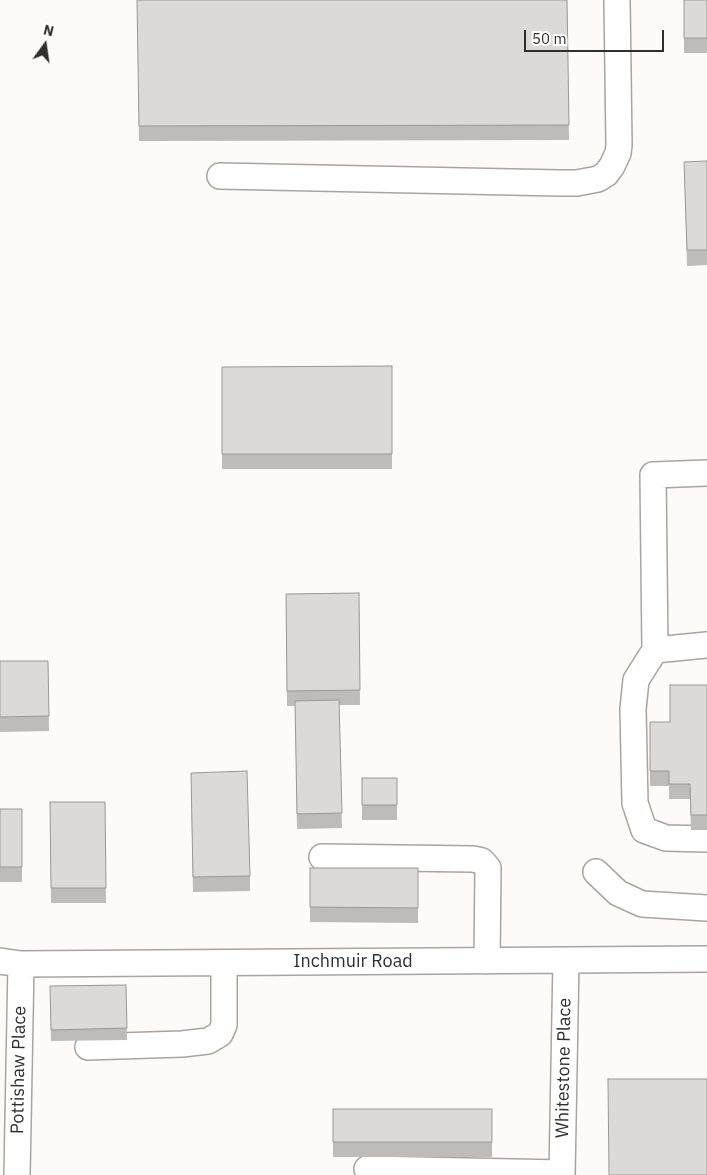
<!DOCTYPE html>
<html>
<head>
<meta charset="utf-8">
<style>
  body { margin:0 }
  #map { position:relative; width:707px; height:1175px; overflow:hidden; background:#fefaf7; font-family:"IBM Plex Sans",sans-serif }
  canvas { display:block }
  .north { position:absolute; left:20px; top:20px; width:50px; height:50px; -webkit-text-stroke:4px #fff; paint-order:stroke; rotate:14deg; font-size:14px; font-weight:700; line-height:20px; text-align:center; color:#302f2e }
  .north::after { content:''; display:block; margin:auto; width:18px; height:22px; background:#302f2e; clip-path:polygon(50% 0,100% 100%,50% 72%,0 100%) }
  .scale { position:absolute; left:524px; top:30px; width:140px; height:22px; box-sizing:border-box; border:2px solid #302f2e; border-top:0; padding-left:6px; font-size:15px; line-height:18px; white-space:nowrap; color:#302f2e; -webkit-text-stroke:4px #fff; paint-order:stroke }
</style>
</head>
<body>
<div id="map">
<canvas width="707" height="1175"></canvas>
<div class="north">N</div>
<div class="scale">50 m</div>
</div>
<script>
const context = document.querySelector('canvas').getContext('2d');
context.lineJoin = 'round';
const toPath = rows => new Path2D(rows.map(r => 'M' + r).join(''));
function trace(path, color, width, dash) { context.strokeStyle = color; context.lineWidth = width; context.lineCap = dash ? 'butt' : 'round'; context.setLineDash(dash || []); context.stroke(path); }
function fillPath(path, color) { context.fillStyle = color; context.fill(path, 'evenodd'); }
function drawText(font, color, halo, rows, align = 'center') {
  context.font = font + ' "IBM Plex Sans",sans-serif'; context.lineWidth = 5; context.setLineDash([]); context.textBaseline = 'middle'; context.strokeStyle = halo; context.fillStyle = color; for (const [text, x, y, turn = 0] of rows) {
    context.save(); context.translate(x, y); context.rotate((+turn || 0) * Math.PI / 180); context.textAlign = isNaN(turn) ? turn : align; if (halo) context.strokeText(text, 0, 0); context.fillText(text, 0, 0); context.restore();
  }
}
const minor = toPath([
  [220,176,560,183,577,183,598,179,606,174,612,166,618,153,619,145,617,0],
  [707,645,655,650,636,680,633,709,635,803,644,830,666,838,707,839],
  [655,650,653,475,707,473],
  [322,857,473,859,482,861,488,868,487,961],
  [596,872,618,893,642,904,707,908],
  [0,961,21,964,707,959],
  [88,1047,182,1044,208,1041,220,1034,224,1025,224,963],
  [367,1169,562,1173],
  [17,1175,21,964],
  [562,1175,566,961]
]);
const wall = toPath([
  [137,0,567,0,569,140,139,141],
  [684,0,707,0,707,53,684,53],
  [707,161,707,265,687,266,684,162],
  [392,366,392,469,222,469,222,367],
  [359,593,360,705,339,705,342,828,297,829,295,706,287,706,286,594],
  [0,661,48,661,49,731,0,732],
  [707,685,707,830,691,830,690,799,669,799,669,786,650,786,650,722,670,722],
  [362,778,397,778,397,820,362,820],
  [191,788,250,876,250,891,193,892],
  [50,802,105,802,106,903,51,903],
  [0,809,22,809,22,882,0,882],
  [310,868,418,868,418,923,310,922],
  [126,985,127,1040,51,1041,50,986],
  [333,1109,492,1109,492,1157,333,1157]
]);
const building = toPath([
  [137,0,567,0,569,125,139,126,137,0],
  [684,0,707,0,707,38,684,38,684,0],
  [707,161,707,250,687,250,684,162,707,161],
  [392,366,392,454,222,454,222,367,392,366],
  [359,593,360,690,287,691,286,594,359,593],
  [0,661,48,661,49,716,0,717,0,661],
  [670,685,707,685,707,815,691,815,690,784,669,784,669,771,650,771,650,722,670,722,670,685],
  [339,700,342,813,297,814,295,701,339,700],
  [247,771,250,876,193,877,191,773,247,771],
  [362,778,397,778,397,805,362,805,362,778],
  [50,802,105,802,106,888,51,888,50,802],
  [0,809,22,809,22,867,0,867,0,809],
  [310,868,418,868,418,908,310,907,310,868],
  [126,985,127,1028,51,1030,50,986,126,985],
  [608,1079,707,1079,707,1175,609,1175,608,1079],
  [333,1109,492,1109,492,1142,333,1142,333,1109]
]);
const streetNames = [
  ["Inchmuir Road",353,962],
  ["Whitestone Place",564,1068,-89],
  ["Pottishaw Place",19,1070,-89]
];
trace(minor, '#a8a4a2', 28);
trace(minor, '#fff', 25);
fillPath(wall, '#bebbb9');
fillPath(building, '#ddd9d7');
trace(building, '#9b9896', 1);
drawText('18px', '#302f2e', '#fff', streetNames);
</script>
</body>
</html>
